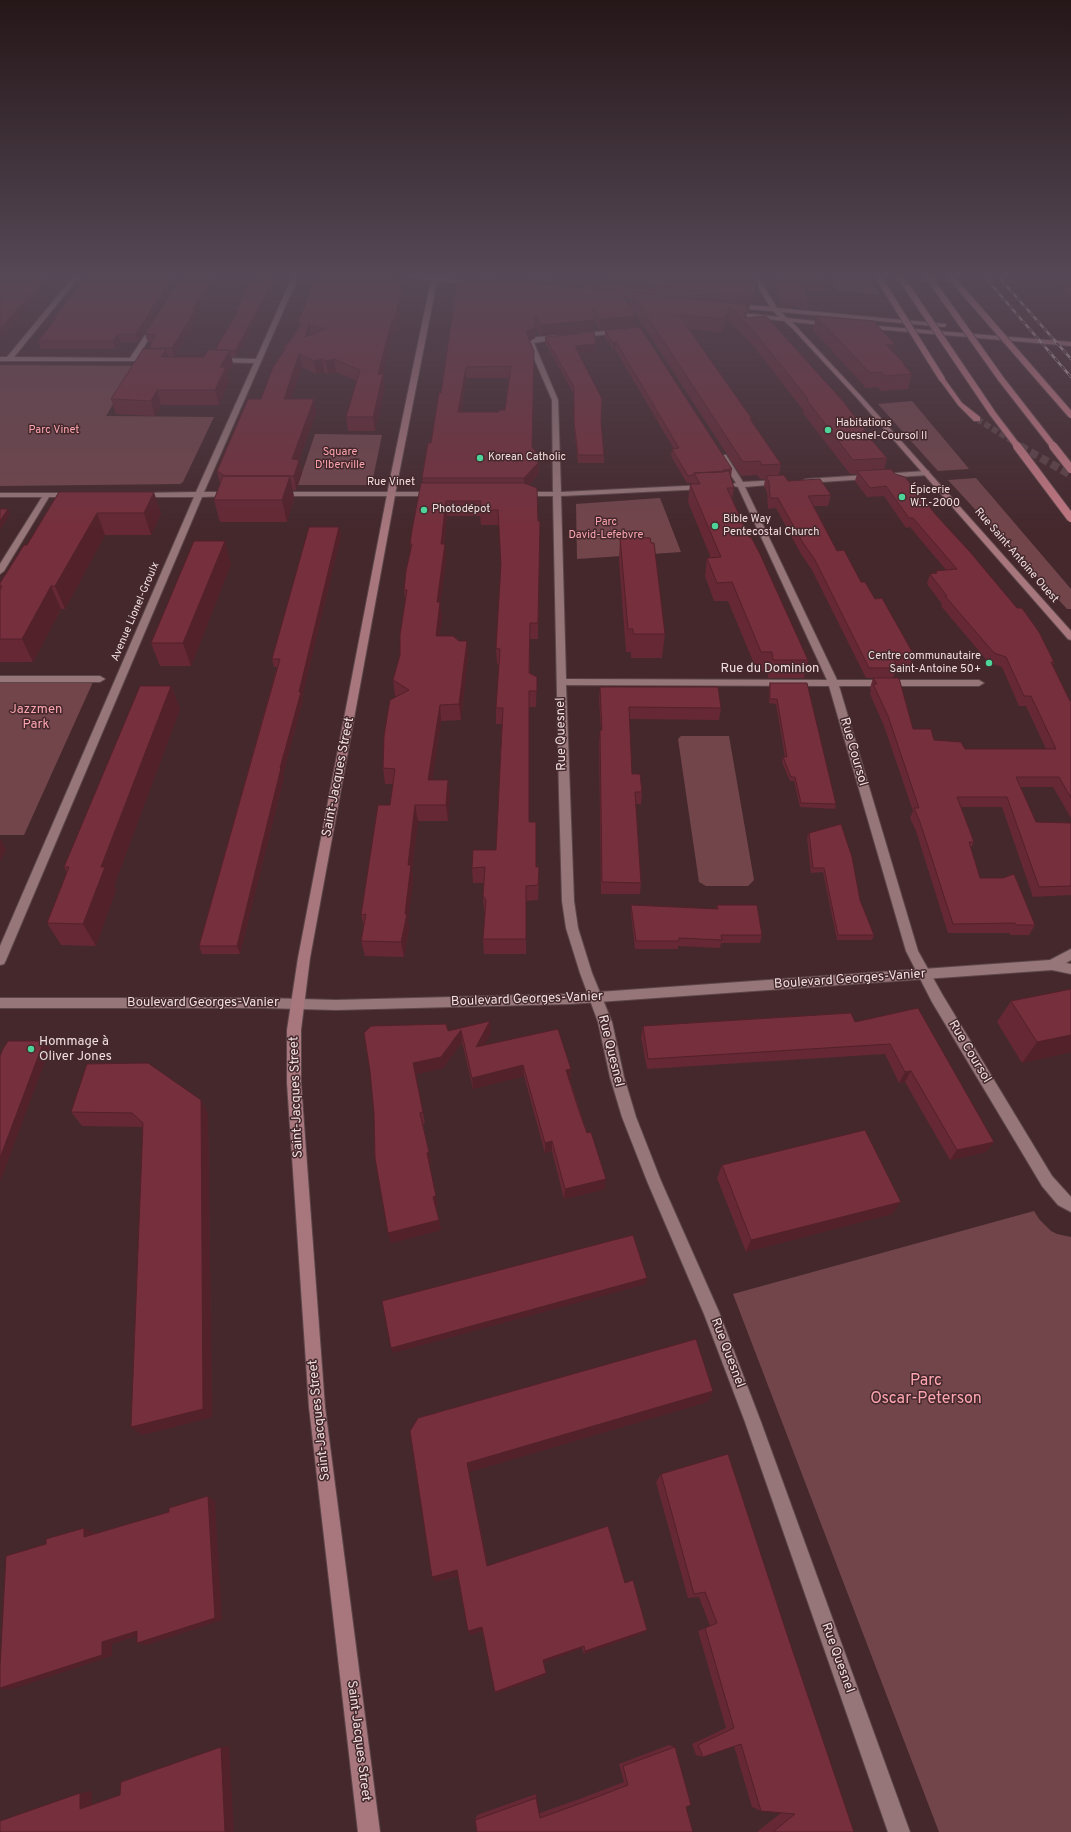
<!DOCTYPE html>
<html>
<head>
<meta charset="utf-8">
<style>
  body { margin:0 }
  canvas { display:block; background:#44282c }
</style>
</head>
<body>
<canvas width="1071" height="1832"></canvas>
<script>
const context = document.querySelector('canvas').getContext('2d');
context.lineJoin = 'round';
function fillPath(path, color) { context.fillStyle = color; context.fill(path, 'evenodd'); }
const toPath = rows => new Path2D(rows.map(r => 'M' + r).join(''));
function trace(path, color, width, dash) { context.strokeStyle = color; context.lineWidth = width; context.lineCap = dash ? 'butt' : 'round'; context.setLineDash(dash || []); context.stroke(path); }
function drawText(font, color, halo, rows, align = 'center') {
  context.font = font + ' Overpass,sans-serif'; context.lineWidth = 3; context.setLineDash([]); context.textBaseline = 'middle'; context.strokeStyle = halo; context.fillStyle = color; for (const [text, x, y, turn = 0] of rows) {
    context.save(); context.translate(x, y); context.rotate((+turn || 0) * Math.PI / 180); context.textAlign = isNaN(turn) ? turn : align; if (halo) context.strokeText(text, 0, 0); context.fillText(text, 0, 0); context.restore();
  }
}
const green = toPath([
  [826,275,868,275,880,295,837,291],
  [0,365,136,366,106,416,214,417,183,482,180,484,0,486],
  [912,401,965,464,969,469,938,471,878,404],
  [315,434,382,435,372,483,368,485,298,485],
  [976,478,1071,589,1071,609,1067,609,948,480],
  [660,498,681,552,577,559,576,504],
  [0,681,93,682,24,835,0,835],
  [681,736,729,736,754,880,748,886,706,886,699,882,678,739],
  [1034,1211,1039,1219,1051,1231,1057,1234,1071,1237,1071,1832,939,1832,733,1294]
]);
const trunkTunnelFar1 = toPath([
  [977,419,1022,447]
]);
const trunkTunnel = toPath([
  [1020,446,1071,475]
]);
const pedestrian = toPath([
  [0,676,100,676,105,679,100,682,0,682,0,676]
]);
const minor = toPath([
  [75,275,81,275,14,357,130,358,153,323,155,322,158,324,137,358,153,358,155,359,155,361,0,361,0,357,7,357,75,275],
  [293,275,299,275,204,492,232,492,236,494,232,496,202,497,6,960,4,964,0,965,0,946,194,497,140,497,136,495,140,493,196,492,254,363,215,362,212,360,215,358,256,359,293,275],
  [621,330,623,331,623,333,580,337,577,335,580,333,621,330],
  [561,335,563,336,563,338,534,343,558,400,561,492,705,485,709,487,705,489,561,496,566,679,827,680,738,487,730,485,736,483,719,457,723,455,726,455,743,482,779,480,783,482,779,484,745,487,837,680,979,680,984,683,979,686,839,686,918,951,942,994,1052,1176,1071,1197,1071,1212,1058,1205,1042,1186,932,1002,906,951,829,686,566,685,574,901,578,928,592,973,612,1022,624,1077,636,1117,661,1181,719,1312,761,1422,910,1832,888,1832,745,1422,704,1314,647,1181,622,1117,610,1077,598,1022,580,973,566,928,562,901,559,795,553,496,522,496,518,494,522,492,553,492,552,400,527,342,537,337,561,335],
  [926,471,929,471,929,475,806,483,802,481,806,479,926,471],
  [275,492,434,492,438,494,434,496,275,496,275,492],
  [0,493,74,493,78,495,74,497,49,497,4,571,0,574,0,564,42,497,0,497,0,493]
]);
const tertiary = toPath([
  [1071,949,1071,960,1066,963,1071,964,1071,974,1052,970,570,1004,336,1010,263,1008,0,1008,0,998,263,998,336,1000,570,994,1050,960,1071,949]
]);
const secondary = toPath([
  [398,275,432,277,432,275,438,275,437,277,484,284,481,286,437,281,398,479,310,958,301,1030,301,1083,325,1407,380,1832,358,1832,309,1407,287,1083,287,1030,298,958,390,479,431,280,398,275],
  [751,275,757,275,777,308,946,324,946,326,944,327,781,312,787,318,833,323,833,325,831,326,792,322,861,396,1071,631,1071,640,1068,639,857,398,793,329,784,321,730,315,729,314,732,312,779,317,773,311,734,308,731,306,734,304,770,307,751,275],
  [865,325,1071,342,1071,346,863,328,862,327,865,325]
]);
const trunk = toPath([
  [942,377,944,378,962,403,980,417,980,421,974,421,958,405,939,379,942,377]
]);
const rail = toPath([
  [983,275,1071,377],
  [997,275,1071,359]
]);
const trunkBridgeFar1 = toPath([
  [877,275,942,379],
  [899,275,993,414,1018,447],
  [927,275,1001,379,1054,447],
  [949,275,1071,415]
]);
const trunkBridge = toPath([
  [1017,446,1071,518],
  [1053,446,1071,469]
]);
const wall = toPath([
  [180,275,138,342,120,342,116,349,41,349,38,341,54,322,53,319],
  [254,275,279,275,274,287,236,357,231,357,233,364,227,375,229,382,219,405,161,405,155,416,116,414,111,399,150,349,149,348,152,342,148,342,145,334,197,313,198,317,174,357,168,357,204,357,215,350,237,314,236,311],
  [398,275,398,280,402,280,403,292,397,332,393,332,383,374,385,387,375,431,348,431,346,417,357,381,336,372,328,374,324,372,316,374,302,367,291,399,314,399,316,413,299,460,302,473,296,490,293,490,294,498,287,522,220,522,214,500,220,484,217,471,261,399,284,351,283,346,288,344,299,327,298,322],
  [481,275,755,275,758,281,757,289,751,304,750,304,749,311,749,312,747,312,746,318,865,430,865,432,887,458,884,470,895,474,936,515,1054,662,1053,666,1070,701,1071,701,1071,818,1053,787,1021,787,1036,822,1071,823,1071,895,1033,897,1002,807,961,807,974,842,971,848,980,878,1035,925,1029,935,1010,935,1010,933,948,933,916,831,910,818,913,811,884,726,870,694,871,690,870,688,873,678,866,678,812,570,801,554,776,508,768,509,767,492,764,486,765,479,760,479,757,475,741,476,630,305,631,299,624,298,635,327,600,330,594,320,594,331,541,336,535,326,535,338,530,341,534,362,532,447,539,468,538,475,529,485,538,521,540,521,538,639,530,639,530,673,537,677,536,707,529,707,529,822,536,867,539,867,539,882,538,900,526,901,526,954,484,954,483,939,485,913,484,911,483,896,484,883,473,883,472,868,496,850,502,724,496,724,496,708,499,664,497,664,496,648,501,567,499,525,481,525,480,516,447,516,444,544,445,544,446,559,440,603,442,618,439,636,459,641,467,641,468,657,461,720,441,721,432,780,448,780,450,796,448,821,418,821,412,869,413,880,408,921,409,929,404,957,365,956,361,941,364,927,361,915,390,805,393,784,385,784,383,768,396,697,395,696,393,680,400,655,405,599,404,590,411,550,410,544,423,483,422,478,431,443,441,393,481,282],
  [728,319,754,347,804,411,803,413,850,474,857,474,855,481,867,497,884,496,906,528,910,527,946,570,936,571,936,573,930,574,927,584,942,604,941,606,989,663,1002,667,1019,706,1026,706,1046,749,965,749,934,740,913,729,893,678,897,668,896,666,910,665,914,655,875,599,861,582,837,551,814,506,828,506,831,495,788,481,779,475,781,464,688,329,722,332],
  [466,378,509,378,505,410,499,412,461,412],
  [758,275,762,275,761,279],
  [769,275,823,275,828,283,827,290,803,290,809,303,808,310,784,304],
  [1047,275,1071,275,1071,297],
  [816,316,895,344,893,352,905,366,912,374,908,389,881,391,878,387,866,388,813,330],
  [605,330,732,469,731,477,730,477,734,488,732,500,749,537,808,660,804,678,768,678,768,671,757,671,728,601,714,601,705,576,707,558,711,558,688,502,690,484,692,484,692,483,687,483,671,456,672,449,674,449,615,349,613,350,605,337],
  [545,337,595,351,578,353,601,421,604,455,604,463,578,463,574,428,574,394,545,343],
  [59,492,161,514,151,535,105,535,65,609,61,609,33,662,0,662,0,583,27,545],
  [339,527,341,535,302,697,303,700,283,774,284,777,240,954,202,954,199,946,277,667,274,667,272,659],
  [620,537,665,634,662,658,631,658,631,652,626,652,619,560],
  [231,564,191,666,160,666,151,643],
  [770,683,836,804,835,809,800,807,794,781,790,781,782,762,783,757,785,757,776,704,769,703,769,687],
  [171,686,180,709,114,886,116,890,96,946,61,945,47,923,67,873,64,867],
  [600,687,721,708,719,720,629,719,632,774,642,792,641,804,636,804,641,883,640,894,601,894,599,742,600,730,601,730,599,699],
  [809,833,860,900,874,935,872,940,837,940,823,872,811,873,807,838],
  [631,905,716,909,717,905,762,935,760,943,721,943,720,948,678,946,678,949,635,949,631,913],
  [1011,1001,1071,1052,1022,1063,997,1022],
  [918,1008,994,1142,986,1152,950,1160,905,1082,899,1083,885,1054,647,1069,641,1037,643,1026,855,1022],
  [490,1021,491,1033,484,1045,571,1069,570,1080,605,1189,564,1199,552,1151,545,1153,524,1076,473,1089,462,1042,443,1068,416,1074,425,1123,423,1124,431,1163,429,1163,438,1206,436,1207,441,1230,391,1243,374,1113,448,1031],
  [201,1100,208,1114,212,1417,142,1435,143,1128,141,1127,82,1126,71,1112],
  [722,1165,892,1214,746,1252,717,1178],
  [713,1391,707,1402,469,1472,488,1566,625,1583,643,1633,584,1654,582,1648,544,1662,546,1675,497,1693,482,1631,471,1635,468,1631,458,1576,435,1582,410,1431],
  [661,1474,788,1637,854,1832,758,1832,758,1831,781,1813,761,1811,752,1807,734,1746,703,1757,696,1755,692,1744,726,1728,698,1631,710,1626,699,1597,688,1598,656,1482],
  [669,1745,675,1747,686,1807,693,1832,475,1820,477,1815,536,1794,540,1813,582,1798,624,1782,619,1764]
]);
const shadedWall = toPath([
  [48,275,57,275,0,340,0,329],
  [173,275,180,275,138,342,136,334],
  [214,275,221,275,197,313,198,317,174,357,172,348,192,309],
  [276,275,279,275,274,287,236,357,235,351],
  [402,280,403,292,397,332,393,332,380,387,378,374],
  [758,281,757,289,751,304,753,297],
  [748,305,746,318,744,318],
  [730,306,728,319,722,332,724,319],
  [535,315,535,338,526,343,526,332],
  [636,316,635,327,600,330,601,319],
  [594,320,594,331,541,336,541,325],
  [309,325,311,338,305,337],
  [118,334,120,342,116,349,113,341],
  [616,342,615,349,613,350,613,343],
  [596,344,595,351,575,353,575,346],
  [895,344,892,358,886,345],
  [166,349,170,364,161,357],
  [230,350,233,364,227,375,229,382,219,405,215,390,220,367],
  [299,354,302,367,287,412,284,399],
  [322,359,324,372,316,374,314,361],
  [334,359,336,372,328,374,326,361],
  [466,367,466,378,459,423,458,412],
  [383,374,385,387,375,431,373,417],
  [157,390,161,405,155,416,151,401],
  [314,399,316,413,299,460,302,473,296,490,294,476,292,459],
  [539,456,538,475,524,490,524,478],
  [290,476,294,498,287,522,282,500],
  [154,492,161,514,151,535,144,513],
  [446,501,447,516,442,559,441,544],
  [8,509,10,514,0,530,0,521],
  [97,513,105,535,65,609,55,586],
  [339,527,341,535,302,697,303,700,283,774,284,777,240,954,237,946,280,768],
  [225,541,231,564,191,666,183,643],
  [445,544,446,559,440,603,442,618,437,652,436,636,437,602],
  [51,586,61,609,33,662,22,639],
  [467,641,468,657,461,720,459,704],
  [171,686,180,709,114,886,116,890,96,946,83,924,101,867],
  [440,705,441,721,430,796,428,780],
  [448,780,450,796,448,821,446,805],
  [415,805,418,821,412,869,413,880,408,921,409,929,404,957,401,942,405,914,408,865],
  [0,838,6,849,0,862],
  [490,1021,491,1033,477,1059,476,1047],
  [461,1030,462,1042,443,1068,416,1074,425,1123,413,1063],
  [1071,1035,1071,1052,1022,1063,1037,1042],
  [44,1041,50,1048,0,1182,0,1158],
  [523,1065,524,1076,473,1089,472,1078],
  [571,1069,570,1080,566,1081,566,1070],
  [911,1071,905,1082,899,1083,905,1072],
  [201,1100,208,1114,212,1417,142,1435,131,1427],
  [552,1141,552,1151,545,1153,545,1143],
  [994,1142,986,1152,950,1160,957,1150],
  [429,1152,431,1163,429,1163,427,1153],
  [606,1179,605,1189,564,1199,565,1189],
  [436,1196,438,1206,435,1207,433,1197],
  [901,1202,892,1214,746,1252,751,1240],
  [439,1220,441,1230,391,1243,388,1233],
  [647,1278,646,1284,393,1353,391,1348],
  [713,1391,707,1402,469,1472,489,1572,487,1566,467,1463],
  [208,1496,215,1501,222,1620,147,1645,137,1643],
  [84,1528,94,1532,94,1541,84,1537],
  [457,1570,460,1575,435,1582,432,1577],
  [482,1627,484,1630,471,1635,468,1631],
  [647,1630,643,1633,584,1654,585,1651],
  [137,1631,147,1633,112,1644,112,1656,12,1689,0,1689,102,1642],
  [584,1646,582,1648,543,1663,543,1660],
  [546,1673,546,1675,497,1693,495,1692],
  [229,1746,234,1832,225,1832,221,1747],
  [92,1791,92,1806,80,1809,80,1793],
  [536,1794,540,1813,540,1818,536,1798]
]);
const building = toPath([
  [0,275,48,275,0,329,0,275],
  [89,275,173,275,136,334,118,334,113,341,38,341,56,319,53,319,89,275],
  [183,275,214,275,192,309,196,309,172,348,149,348,156,334,145,334,183,275],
  [254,275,276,275,273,281,235,351,230,351,230,350,215,350,238,311,236,311,254,275],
  [317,275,398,275,396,280,402,280,395,320,392,320,378,374,383,374,373,417,346,417,360,370,334,359,326,361,322,359,314,361,299,354,284,399,314,399,292,459,299,460,294,476,225,476,217,471,248,399,261,399,273,367,286,348,283,346,288,344,302,323,298,322,317,275],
  [309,325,325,329,305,337,309,325],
  [486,275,533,275,534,276,750,303,750,304,486,275],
  [567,275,755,275,758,281,753,297,567,275],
  [774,275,823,275,828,283,799,283,809,303,786,297,774,275],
  [1061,275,1071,275,1071,284,1061,275],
  [481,277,621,293,636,316,601,319,593,307,594,320,541,325,535,315,535,327,526,332,534,351,532,447,539,456,538,463,524,478,422,478,428,443,431,443,439,393,441,393,457,282,481,282,481,277],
  [511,366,505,410,499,410,499,412,458,412,466,367,511,366],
  [631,292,748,305,744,318,766,316,842,400,865,430,863,430,887,458,853,460,806,399,808,399,756,334,730,306,724,319,679,315,752,419,750,419,781,464,762,465,760,461,743,462,631,292],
  [816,316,873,321,895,344,886,345,905,364,903,364,912,374,885,376,881,372,870,373,816,316],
  [640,327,732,469,723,470,724,472,694,473,693,475,688,476,672,449,679,448,616,342,613,343,605,330,640,327],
  [594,332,596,344,575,346,602,399,601,421,604,455,578,455,574,421,574,387,545,337,594,332],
  [143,349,166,349,161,357,204,357,208,350,230,350,220,367,226,367,215,390,157,390,151,401,111,399,143,349],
  [891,469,895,474,905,477,936,515,970,552,1017,608,1022,608,1039,632,1054,662,1051,662,1070,701,1071,701,1071,798,1059,777,1016,777,1036,822,1071,823,1071,886,1039,887,1007,797,957,797,974,842,969,842,980,878,1003,878,1014,874,1035,925,1016,925,1015,923,953,924,920,822,914,808,919,808,888,716,873,684,877,684,873,678,899,678,913,729,931,729,934,740,961,742,965,749,1056,749,1031,696,1024,696,1006,657,994,653,945,596,947,596,930,574,937,573,936,571,957,569,913,518,909,518,886,486,870,488,857,471,891,469],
  [729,471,734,488,727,488,749,537,751,537,760,554,808,660,773,660,772,652,761,652,732,582,717,583,707,558,721,557,690,484,700,484,694,473,729,471],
  [784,475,788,481,820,479,831,495,808,496,837,551,844,550,861,582,865,582,875,599,882,598,914,655,893,656,897,668,869,668,815,560,803,543,778,498,770,498,769,482,766,476,784,475],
  [223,476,290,476,282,500,214,500,223,476],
  [421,483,524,483,537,488,538,521,540,521,538,623,530,623,529,673,537,677,537,691,529,691,529,822,536,822,536,867,539,867,538,885,526,886,526,939,483,939,486,900,483,896,485,867,472,868,473,850,496,850,503,708,496,708,500,649,496,648,501,564,498,510,480,510,481,501,446,501,441,544,445,544,437,602,440,602,436,636,453,636,459,641,467,641,459,704,440,705,428,780,448,780,446,805,415,805,408,865,411,865,405,914,407,914,401,942,361,941,366,914,361,915,378,805,390,805,395,769,383,768,384,736,388,711,390,700,409,690,393,680,400,655,400,635,407,590,404,590,406,571,412,544,410,544,412,530,421,483],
  [59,492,154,492,144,513,97,513,55,586,51,586,22,639,0,639,0,590,2,586,0,586,0,583,14,561,24,545,27,545,59,492],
  [0,509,8,509,0,521,0,509],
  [309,527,339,527,299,692,301,692,280,768,281,768,237,946,199,946,280,659,272,659,309,527],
  [620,537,650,538,651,543,654,543,665,634,633,634,633,629,628,629,620,537],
  [194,541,225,541,183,643,151,643,194,541],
  [770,683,807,683,836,804,801,803,795,777,791,777,783,757,787,757,777,699,770,699,770,683],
  [140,686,171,686,101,867,105,867,83,924,47,923,69,867,64,867,140,686],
  [600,687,718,687,721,708,629,707,632,774,640,774,642,792,635,792,641,883,602,882,600,730,602,730,600,687],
  [841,824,852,857,860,900,874,935,838,935,824,868,813,868,809,833,841,824],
  [631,905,718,909,717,905,757,905,762,935,721,935,722,940,679,938,679,941,636,941,631,905],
  [1071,989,1071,1035,1037,1042,1011,1001,1071,989],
  [918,1008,994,1142,957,1150,911,1071,905,1072,890,1044,648,1059,643,1026,851,1013,855,1022,918,1008],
  [490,1021,476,1047,558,1029,571,1069,566,1070,579,1111,587,1133,591,1132,606,1179,565,1189,552,1141,545,1143,523,1065,472,1078,461,1030,441,1057,413,1063,423,1112,420,1113,429,1152,427,1153,436,1196,433,1197,439,1220,388,1233,375,1158,374,1113,370,1071,364,1033,371,1026,446,1024,448,1031,490,1021],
  [8,1041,44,1041,0,1158,0,1056,3,1049,8,1041],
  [148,1063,201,1100,203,1409,131,1427,143,1123,132,1113,71,1112,87,1064,148,1063],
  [865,1130,901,1202,751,1240,722,1165,865,1130],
  [633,1235,647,1278,391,1348,382,1301,633,1235],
  [696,1339,713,1391,467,1463,487,1566,608,1526,625,1583,633,1580,647,1630,585,1651,584,1646,543,1660,546,1673,495,1692,482,1627,468,1631,457,1570,432,1577,410,1431,418,1418,696,1339],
  [728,1454,788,1637,854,1832,773,1832,795,1814,761,1811,741,1744,703,1757,698,1745,734,1728,705,1628,717,1623,705,1592,694,1594,661,1474,728,1454],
  [208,1496,215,1618,137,1643,137,1631,102,1642,102,1655,0,1688,0,1667,6,1556,46,1544,46,1539,84,1528,84,1537,169,1512,169,1508,208,1496],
  [221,1747,225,1832,0,1832,0,1821,80,1793,80,1809,120,1795,121,1782,221,1747],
  [675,1747,691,1805,686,1807,693,1832,477,1832,475,1820,536,1798,540,1818,584,1802,628,1785,623,1766,675,1747]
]);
const markers = [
  [828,430,4,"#4ed399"],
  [480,458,4,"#4ed399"],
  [902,497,4,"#4ed399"],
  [424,510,4,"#4ed399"],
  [715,526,4,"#4ed399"],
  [989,663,4,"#4ed399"],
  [31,1049,4,"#4ed399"]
];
const farPoinames = [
  ["Habitations",836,424],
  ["Quesnel-Coursol II",836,437],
  ["Korean Catholic",488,458],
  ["Épicerie",910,491],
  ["W.T.-2000",910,504],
  ["Photodépot",432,510],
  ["Bible Way",723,520],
  ["Pentecostal Church",723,533],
  ["Centre communautaire",981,657,"right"],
  ["Saint-Antoine 50+",981,670,"right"]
];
const farParknames = [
  ["Parc Vinet",54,431],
  ["Square",340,453],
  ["D'Iberville",340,466],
  ["Parc",606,523],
  ["David-Lefebvre",606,536]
];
const farStreetnames = [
  ["Rue Vinet",391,483],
  ["Rue Saint-Antoine Ouest",1016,556,49],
  ["Avenue Lionel-Groulx",136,612,-67]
];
const streetNames = [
  ["Rue du Dominion",770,669],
  ["Rue Quesnel",562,734,-91],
  ["Rue Coursol",853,752,74],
  ["Saint-Jacques Street",339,777,-79],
  ["Boulevard Georges-Vanier",850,980,-4],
  ["Boulevard Georges-Vanier",527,1000,-2],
  ["Boulevard Georges-Vanier",203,1003],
  ["Rue Quesnel",610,1051,76],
  ["Rue Coursol",969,1052,59],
  ["Saint-Jacques Street",297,1097,-92],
  ["Rue Quesnel",727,1353,69],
  ["Saint-Jacques Street",320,1420,-96],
  ["Rue Quesnel",837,1658,70],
  ["Saint-Jacques Street",358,1741,83]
];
const parkNames = [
  ["Jazzmen",36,710],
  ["Park",36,725]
];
const poiNames = [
  ["Hommage à",39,1042],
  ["Oliver Jones",39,1057]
];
const nearParknames = [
  ["Parc",926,1382],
  ["Oscar-Peterson",926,1400]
];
fillPath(green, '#72454b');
trace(trunkTunnelFar1, '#5e4347', 6, [6, 3]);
trace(trunkTunnel, '#5e4347', 8, [8, 4]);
trace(pedestrian, '#5d4649', 2);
trace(minor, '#5d4649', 2);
trace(tertiary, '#5d4649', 2);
trace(secondary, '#5d4649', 2);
trace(trunk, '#5d4649', 2);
fillPath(pedestrian, '#967679');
fillPath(minor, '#967679');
fillPath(tertiary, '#967679');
fillPath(secondary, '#a7777d');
fillPath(trunk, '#c37882');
trace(rail, '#c6b1b3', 2.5);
trace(rail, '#44282c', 1.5, [5]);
trace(trunkBridgeFar1, '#5d4649', 8, []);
trace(trunkBridge, '#5d4649', 10, []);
trace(trunkBridgeFar1, '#c37882', 6);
trace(trunkBridge, '#c37882', 8);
fillPath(wall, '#652834');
fillPath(shadedWall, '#53212a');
fillPath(building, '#762f3c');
trace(building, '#53212a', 1);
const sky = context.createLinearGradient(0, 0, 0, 531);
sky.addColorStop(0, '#251618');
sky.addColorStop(0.52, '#564856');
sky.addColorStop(1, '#56485600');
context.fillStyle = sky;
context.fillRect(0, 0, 1071, 531);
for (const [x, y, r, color] of markers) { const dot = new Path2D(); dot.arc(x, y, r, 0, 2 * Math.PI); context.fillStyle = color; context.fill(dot); trace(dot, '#44282c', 1.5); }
drawText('11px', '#f1dfe0', '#44282c', farPoinames, 'left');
drawText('11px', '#fda5b0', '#44282c', farParknames);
drawText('11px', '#f1dfe0', '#44282c', farStreetnames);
drawText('13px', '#f1dfe0', '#44282c', streetNames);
drawText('13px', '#fda5b0', '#44282c', parkNames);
drawText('13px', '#f1dfe0', '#44282c', poiNames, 'left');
drawText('16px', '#fda5b0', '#44282c', nearParknames);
</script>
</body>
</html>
